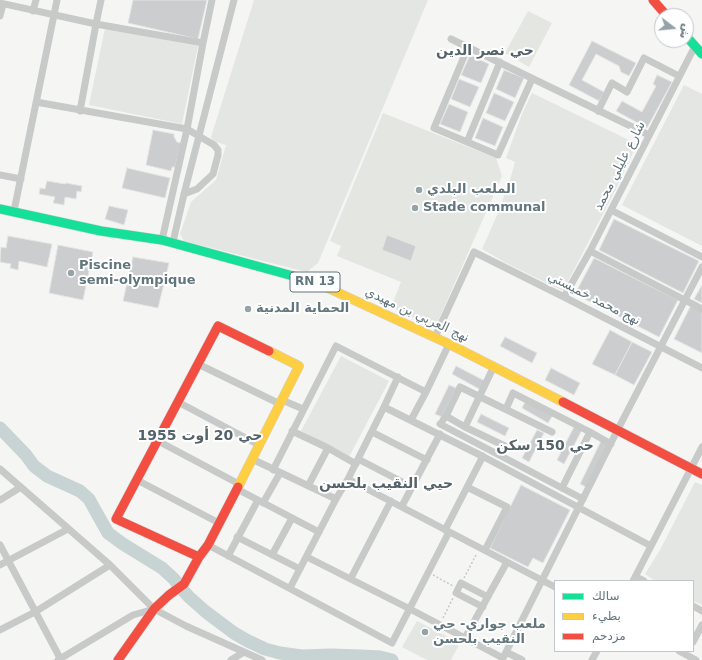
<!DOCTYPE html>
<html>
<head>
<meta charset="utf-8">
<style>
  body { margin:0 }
  #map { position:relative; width:702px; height:660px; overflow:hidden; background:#f5f5f4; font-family:"DejaVu Sans","Noto Naskh Arabic",sans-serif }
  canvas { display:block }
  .legend { position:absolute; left:554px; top:580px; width:140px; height:72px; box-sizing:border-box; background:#fff; border:1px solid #c0c8cb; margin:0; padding:5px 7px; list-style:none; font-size:12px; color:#62767e }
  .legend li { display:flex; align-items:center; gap:8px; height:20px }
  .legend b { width:20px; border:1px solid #c0c8cb }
  .north { position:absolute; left:654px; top:8px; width:40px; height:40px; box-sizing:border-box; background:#fff; border:1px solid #c0c8cb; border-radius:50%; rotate:106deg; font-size:11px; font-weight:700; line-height:16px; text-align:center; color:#62767e }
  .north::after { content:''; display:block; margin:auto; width:14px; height:18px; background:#95a2a7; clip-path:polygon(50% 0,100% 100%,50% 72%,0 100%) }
</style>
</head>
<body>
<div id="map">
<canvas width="702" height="660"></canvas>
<ul class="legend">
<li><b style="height:5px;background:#16e098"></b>سالك</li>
<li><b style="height:5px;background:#ffcf43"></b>بطيء</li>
<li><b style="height:5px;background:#f24e42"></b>مزدحم</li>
</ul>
<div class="north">ش</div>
</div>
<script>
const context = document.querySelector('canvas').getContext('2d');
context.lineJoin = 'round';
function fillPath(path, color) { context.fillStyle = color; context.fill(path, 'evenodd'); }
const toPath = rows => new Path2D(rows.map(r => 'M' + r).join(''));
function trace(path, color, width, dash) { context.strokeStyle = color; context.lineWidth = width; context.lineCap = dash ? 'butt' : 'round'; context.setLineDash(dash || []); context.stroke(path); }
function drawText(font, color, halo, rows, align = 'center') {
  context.font = font + ' "DejaVu Sans","Noto Naskh Arabic",sans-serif'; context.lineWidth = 4; context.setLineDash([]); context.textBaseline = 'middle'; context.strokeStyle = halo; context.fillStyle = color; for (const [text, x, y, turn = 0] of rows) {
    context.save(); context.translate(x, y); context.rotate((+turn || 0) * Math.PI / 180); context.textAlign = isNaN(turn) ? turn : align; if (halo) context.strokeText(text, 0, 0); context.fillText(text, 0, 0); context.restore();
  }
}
const built = toPath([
  [254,0,428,0,318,263,307,272,184,241,180,234,191,202,216,180,226,145,213,141,211,137],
  [105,28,198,46,182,124,89,105],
  [684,85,702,94,702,246,622,205],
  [532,93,637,144,616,189,563,291,506,263,482,249,498,213,510,180,515,162,506,158,522,114],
  [341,356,389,381,349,457,301,431],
  [695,482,702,485,702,605,693,601,693,581,655,581,645,574,660,550]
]);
const green = toPath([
  [528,11,552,23,529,67,505,53],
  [383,113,496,158,502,176,435,328,391,307,401,282,337,256,341,246,330,241],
  [599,148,622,159,602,196,580,184],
  [417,621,460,643,451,660,427,660,402,647]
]);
const river = toPath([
  [0,428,26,455,34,466,47,476,80,491,89,499,95,510,108,533,123,544,162,568,174,579,179,586,189,597,206,612,234,633,248,641,265,649,280,653,302,656,331,655,361,656,380,657,392,660]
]);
const building = toPath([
  [133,0,207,0,198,39,128,23,133,0],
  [592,41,636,63,629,76,621,72,619,66,596,54,582,80,604,92,599,101,569,85,592,41],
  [470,55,489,64,481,83,461,75,470,55],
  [504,70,524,78,515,98,496,89,504,70],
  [657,75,672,82,647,128,616,111,622,101,642,112,656,86,653,84,657,75],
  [459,79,479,87,470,107,451,99,459,79],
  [494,93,514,102,505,121,486,113,494,93],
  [449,104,468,112,460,132,440,124,449,104],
  [483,118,503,127,495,146,475,138,483,118],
  [153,130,174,134,174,137,177,142,181,143,175,167,172,167,171,171,146,165,153,130],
  [127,168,170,178,165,198,122,188,127,168],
  [47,181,65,184,66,183,82,186,81,192,77,191,76,199,65,197,64,205,53,203,55,197,39,194,40,188,45,189,47,181],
  [109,206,128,210,124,225,105,219,109,206],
  [614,219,699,261,683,293,599,250,614,219],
  [387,235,416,246,411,261,382,250,387,235],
  [8,236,52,244,47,267,19,261,18,270,10,268,11,264,0,262,1,247,6,248,8,236],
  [58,245,93,252,83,300,49,293,58,245],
  [133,257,169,263,158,308,123,301,133,257],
  [594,258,678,300,659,337,575,294,594,258],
  [702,285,702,303,694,299,702,285],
  [691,305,702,311,702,353,674,339,691,305],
  [610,330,632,342,615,375,592,364,610,330],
  [505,337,537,353,532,363,500,346,505,337],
  [632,342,652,352,634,385,615,375,632,342],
  [456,366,485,381,481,390,452,374,456,366],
  [551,368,580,383,574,395,545,380,551,368],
  [449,385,456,388,442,417,435,414,449,385],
  [526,400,553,415,548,423,522,408,526,400],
  [481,414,509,428,505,436,477,422,481,414],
  [574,427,582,430,564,464,557,460,574,427],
  [537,430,544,433,529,462,522,458,537,430],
  [601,441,609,445,588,488,580,484,601,441],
  [521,485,570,510,543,563,533,558,528,567,490,548,521,485]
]);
const path = toPath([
  [433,575,453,586],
  [464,578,476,555],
  [443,618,453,598]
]);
const street = toPath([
  [0,3,96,24,203,43,187,129,162,240],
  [33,11,36,0],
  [0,16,3,4],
  [451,39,649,135],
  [203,43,212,0],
  [468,47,434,128,498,155,532,79],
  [36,102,187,129,214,145,218,150,218,155,213,174,197,189,184,194],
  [80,111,96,24,101,0],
  [598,111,612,83,627,92,644,58,679,76],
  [467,142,500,62],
  [0,175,21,179],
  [611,210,702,257],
  [14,211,57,0],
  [173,242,184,194,234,0],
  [590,251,702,309],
  [564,297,590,251,695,46],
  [435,337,474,252,564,297,702,368],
  [198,364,280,404],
  [282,400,303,409],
  [178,402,259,445],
  [384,407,398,377],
  [506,409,513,393,590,432],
  [446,416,460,387,552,432],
  [411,420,426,392,449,344],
  [443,420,446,416,465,427,494,366],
  [440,424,583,499],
  [465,427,509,448],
  [292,431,328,448,356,464],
  [372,432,427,460],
  [158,441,239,484],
  [252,459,336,499],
  [358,459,412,487],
  [0,469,110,565,154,609,186,626,262,660],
  [273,470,336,346,426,392],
  [348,479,555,587],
  [137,480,219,523],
  [308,486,328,448],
  [467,487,507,507,485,550],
  [562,488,590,432,611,444],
  [237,489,319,532],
  [0,500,21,487],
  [263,503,280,473],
  [402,506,440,434],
  [445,530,483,456],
  [237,537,300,569],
  [0,545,61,660],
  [208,545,392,643,449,532],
  [272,555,292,518],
  [228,556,258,500],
  [307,557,410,609,503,658],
  [0,565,68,529],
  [636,577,644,581],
  [351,578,391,501],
  [633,581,702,447],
  [290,588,336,499,348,479,384,407,484,457,651,546],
  [693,606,702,611],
  [483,607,456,593,461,583,488,597],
  [0,630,35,612,110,565],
  [465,638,507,562],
  [693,642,702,625],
  [679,651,696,660],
  [506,652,522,660],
  [58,660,133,615,154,609],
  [231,660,244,652],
  [502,660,617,431,702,267],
  [592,660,597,651]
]);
const fast = toPath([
  [686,36,702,54],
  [0,209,101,231,162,240,304,279]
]);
const slow = toPath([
  [304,279,315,282,449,344,563,402],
  [238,487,299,366,269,351]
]);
const jam = toPath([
  [653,0,667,16],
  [563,402,702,474],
  [199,557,116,519,218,326,269,351],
  [118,660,154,609,169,595,184,584,199,557,208,545,238,487]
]);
const markers = [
  [419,190,4,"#95a2a7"],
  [415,208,4,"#95a2a7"],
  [71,273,4,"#95a2a7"],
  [248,309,4,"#95a2a7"],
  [425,632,4,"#95a2a7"]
];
const shields = [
  [315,282,50]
];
const shieldNames = [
  ["RN 13",315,282]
];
const streetNames = [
  ["شارع عليلي محمد",620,166,-63],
  ["نهج محمد خميستي",594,299,27],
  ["نهج العربي بن مهيدي",417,315,25]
];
const poiNames = [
  ["الملعب البلدي",427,190],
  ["Stade communal",423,208],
  ["Piscine",79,266],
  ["semi-olympique",79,281],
  ["الحماية المدنية",256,309],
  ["ملعب جواري- حي",433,625],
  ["النقيب بلحسن",433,640]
];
const neighbourhoodNames = [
  ["حي نصر الدين",485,51],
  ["حي 20 أوت 1955",200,436],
  ["حي 150 سكن",545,446],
  ["حيي النقيب بلحسن",386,484]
];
fillPath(built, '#e4e6e4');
fillPath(green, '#e4e7e1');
trace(river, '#c8d3d4', 13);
fillPath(building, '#cbcdce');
trace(building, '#e4e4e4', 1);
trace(fast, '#d1d2d2', 10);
trace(slow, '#d1d2d2', 10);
trace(jam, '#d1d2d2', 10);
trace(path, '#c6c7c8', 1.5, [2, 2]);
trace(street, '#c8caca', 7);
trace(fast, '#16e098', 9);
trace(slow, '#ffcf43', 9);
trace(jam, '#f24e42', 9);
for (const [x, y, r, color] of markers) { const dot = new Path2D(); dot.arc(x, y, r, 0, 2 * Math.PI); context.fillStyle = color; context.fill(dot); trace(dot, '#fff', 1.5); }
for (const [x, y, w] of shields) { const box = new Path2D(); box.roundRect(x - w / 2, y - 10, w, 20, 3); context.fillStyle = '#fff'; context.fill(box); trace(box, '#62767e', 1); }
drawText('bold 12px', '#62767e', null, shieldNames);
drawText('13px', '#62767e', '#fff', streetNames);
drawText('bold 13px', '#62767e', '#fff', poiNames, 'left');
drawText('bold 14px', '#546369', '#fff', neighbourhoodNames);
</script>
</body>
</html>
